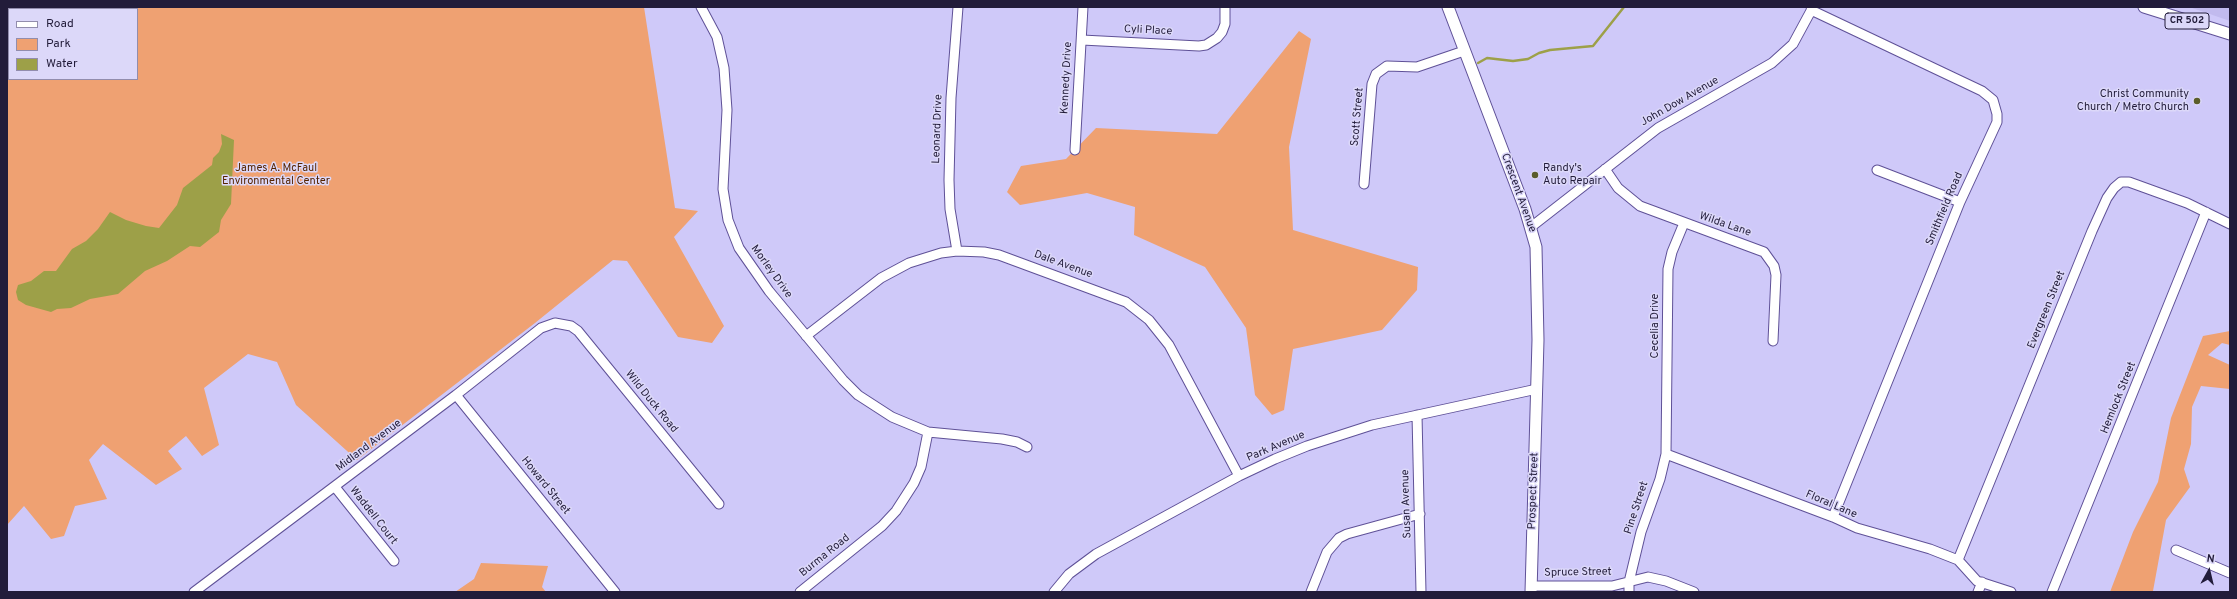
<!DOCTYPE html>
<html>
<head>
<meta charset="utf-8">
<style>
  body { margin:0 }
  #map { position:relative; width:2237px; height:599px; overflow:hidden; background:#cfc9f9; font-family:Overpass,sans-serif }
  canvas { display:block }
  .frame { position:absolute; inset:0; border:8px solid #221c3a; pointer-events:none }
  .legend { position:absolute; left:8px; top:8px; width:130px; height:72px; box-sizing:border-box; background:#dcd8f9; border:1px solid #928dad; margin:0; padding:5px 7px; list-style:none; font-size:12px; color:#221c3a }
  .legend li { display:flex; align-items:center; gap:8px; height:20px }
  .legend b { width:20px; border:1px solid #928dad }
  .north { position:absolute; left:2189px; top:551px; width:40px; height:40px; -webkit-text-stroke:3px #dcd8f9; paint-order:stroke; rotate:8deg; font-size:11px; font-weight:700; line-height:16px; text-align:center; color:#221c3a }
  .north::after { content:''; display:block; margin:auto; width:14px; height:18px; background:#221c3a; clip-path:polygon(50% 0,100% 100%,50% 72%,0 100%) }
</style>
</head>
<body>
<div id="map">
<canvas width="2237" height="599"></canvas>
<div class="frame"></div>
<ul class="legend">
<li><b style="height:5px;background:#fff"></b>Road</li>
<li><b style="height:11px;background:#efa172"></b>Park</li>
<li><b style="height:11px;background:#9da048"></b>Water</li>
</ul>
<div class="north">N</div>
</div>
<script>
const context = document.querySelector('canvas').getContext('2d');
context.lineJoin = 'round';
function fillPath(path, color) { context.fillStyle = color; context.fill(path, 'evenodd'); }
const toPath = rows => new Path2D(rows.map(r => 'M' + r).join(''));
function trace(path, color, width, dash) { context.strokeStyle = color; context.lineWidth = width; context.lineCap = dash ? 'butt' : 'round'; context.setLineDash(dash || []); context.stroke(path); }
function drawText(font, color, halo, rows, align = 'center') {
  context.font = font + ' Overpass,sans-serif'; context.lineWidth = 3; context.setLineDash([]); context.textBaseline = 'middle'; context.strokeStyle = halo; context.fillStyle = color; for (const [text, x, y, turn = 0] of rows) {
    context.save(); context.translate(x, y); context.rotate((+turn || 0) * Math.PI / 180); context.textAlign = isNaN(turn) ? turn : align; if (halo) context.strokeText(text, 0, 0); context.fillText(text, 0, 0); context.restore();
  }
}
const built = toPath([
  [2189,7,2230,7,2230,21,2204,12]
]);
const green = toPath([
  [7,7,644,7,675,208,698,211,674,237,724,326,712,343,678,337,627,261,613,260,535,323,357,460,296,405,277,362,248,354,204,388,219,445,202,456,186,436,168,451,182,469,156,485,103,444,89,460,107,499,75,506,64,536,51,539,24,506,7,525],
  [9,9,137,9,137,79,9,79],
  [1299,31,1311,39,1289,147,1293,230,1418,267,1417,290,1382,330,1293,349,1284,410,1272,415,1255,395,1246,328,1205,267,1134,235,1135,207,1087,193,1020,205,1007,192,1021,166,1066,159,1096,128,1217,134],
  [2230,331,2230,345,2222,343,2208,355,2230,365,2230,389,2201,386,2192,407,2191,444,2184,469,2190,487,2166,520,2153,591,2155,592,2110,592,2133,532,2158,482,2171,418,2203,336],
  [481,563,548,566,542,587,546,592,455,592,474,579]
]);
const water = toPath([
  [221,134,234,140,231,204,221,220,219,232,200,247,190,246,167,261,145,271,118,294,90,299,71,308,57,309,51,312,26,305,18,300,16,292,18,285,31,281,44,271,56,271,72,249,86,241,98,229,110,212,126,220,146,226,159,228,177,205,183,188,212,165,213,158,219,152,222,144]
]);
const stream = toPath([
  [1478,63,1487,58,1513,61,1528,59,1539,53,1550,50,1593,46,1624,7]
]);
const minor = toPath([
  [701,7,717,37,724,68,727,110,723,189,728,220,739,248,769,291,843,380,858,395,892,417,928,432,1002,439,1017,442,1027,447],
  [1811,10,1982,91,1993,100,1997,114,1997,122,1960,202,1833,517],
  [1082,40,1199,46,1206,45,1217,38,1222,32,1225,24,1225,7],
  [1075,150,1083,7],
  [1605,169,1618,188,1640,206,1764,252,1774,266,1776,275,1773,341],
  [1877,170,1960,202],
  [1364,184,1372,84,1376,74,1387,66,1417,67,1464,51],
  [1531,227,1658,128,1772,63,1793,44,1813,7],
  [957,251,950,209,949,180,951,98,958,7],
  [806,336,881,278,909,263,941,253,957,251,984,252,999,255,1126,302,1149,320,1169,345,1239,476],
  [456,395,615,592],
  [1417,415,1421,592],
  [1666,454,1833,517,1857,528,1930,549,1958,560,1977,581,2011,592],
  [335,487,394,561],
  [2176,550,2230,573],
  [1958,560,2092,231,2107,198,2114,188,2121,182,2129,182,2187,203,2230,224],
  [1532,586,1612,586,1648,577,1666,581,1694,592],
  [194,592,456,395,541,328,555,323,571,326,578,331,719,504],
  [800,592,882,526,896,511,914,483,921,467,928,432],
  [1054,592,1069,574,1096,554,1239,476,1275,459,1307,446,1372,425,1537,389],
  [1311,592,1327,552,1339,538,1347,534,1420,514],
  [1629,592,1629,582,1641,532,1660,479,1666,454,1668,269,1672,252,1684,223],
  [1978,592,1982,582],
  [2052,592,2206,212]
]);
const major = toPath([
  [1448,7,1525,209,1536,247,1538,340,1531,592],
  [2144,7,2230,34]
]);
const markers = [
  [2197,101,4,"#5b5d2a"],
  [1535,175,4,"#5b5d2a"]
];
const shields = [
  [2187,21,44]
];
const shieldNames = [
  ["CR 502",2187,21]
];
const streetNames = [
  ["Cyli Place",1148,31,3],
  ["Kennedy Drive",1067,78,-87],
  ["John Dow Avenue",1680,102,-30],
  ["Scott Street",1358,117,-85],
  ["Leonard Drive",938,129,-88],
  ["Crescent Avenue",1518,193,70],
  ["Smithfield Road",1945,209,-67],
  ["Wilda Lane",1725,225,19],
  ["Dale Avenue",1063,265,20],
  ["Morley Drive",771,272,54],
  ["Evergreen Street",2047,310,-68],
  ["Cecelia Drive",1656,326,-90],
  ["Hemlock Street",2119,398,-68],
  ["Wild Duck Road",651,402,51],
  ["Midland Avenue",369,446,-37],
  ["Park Avenue",1276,447,-23],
  ["Howard Street",545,486,51],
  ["Prospect Street",1534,491,-88],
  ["Susan Avenue",1407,504,-92],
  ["Floral Lane",1831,505,23],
  ["Pine Street",1637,508,-72],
  ["Waddell Court",373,516,52],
  ["Burma Road",825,556,-39],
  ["Spruce Street",1578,573,-1]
];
const poiNames = [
  ["Christ Community",2189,95],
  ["Church / Metro Church",2189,108],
  ["Randy's",1543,169,"left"],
  ["Auto Repair",1543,182,"left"]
];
const parkNames = [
  ["James A. McFaul",276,169],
  ["Environmental Center",276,182]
];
fillPath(built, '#c1baee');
fillPath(green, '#efa172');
fillPath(water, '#9da048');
trace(stream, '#9da048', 2.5);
trace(minor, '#5f5197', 11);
trace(major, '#5f5197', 13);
trace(minor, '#fff', 9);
trace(major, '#fff', 11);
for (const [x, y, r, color] of markers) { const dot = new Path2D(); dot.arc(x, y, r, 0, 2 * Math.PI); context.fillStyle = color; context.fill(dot); trace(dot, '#dcd8f9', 1.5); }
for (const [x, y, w] of shields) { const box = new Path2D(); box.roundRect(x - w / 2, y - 8, w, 16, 3); context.fillStyle = '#dcd8f9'; context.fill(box); trace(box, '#221c3a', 1); }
drawText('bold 10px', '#221c3a', null, shieldNames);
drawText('11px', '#221c3a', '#dcd8f9', streetNames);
drawText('11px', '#221c3a', '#dcd8f9', poiNames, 'right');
drawText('11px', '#552400', '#dcd8f9', parkNames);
</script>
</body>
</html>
